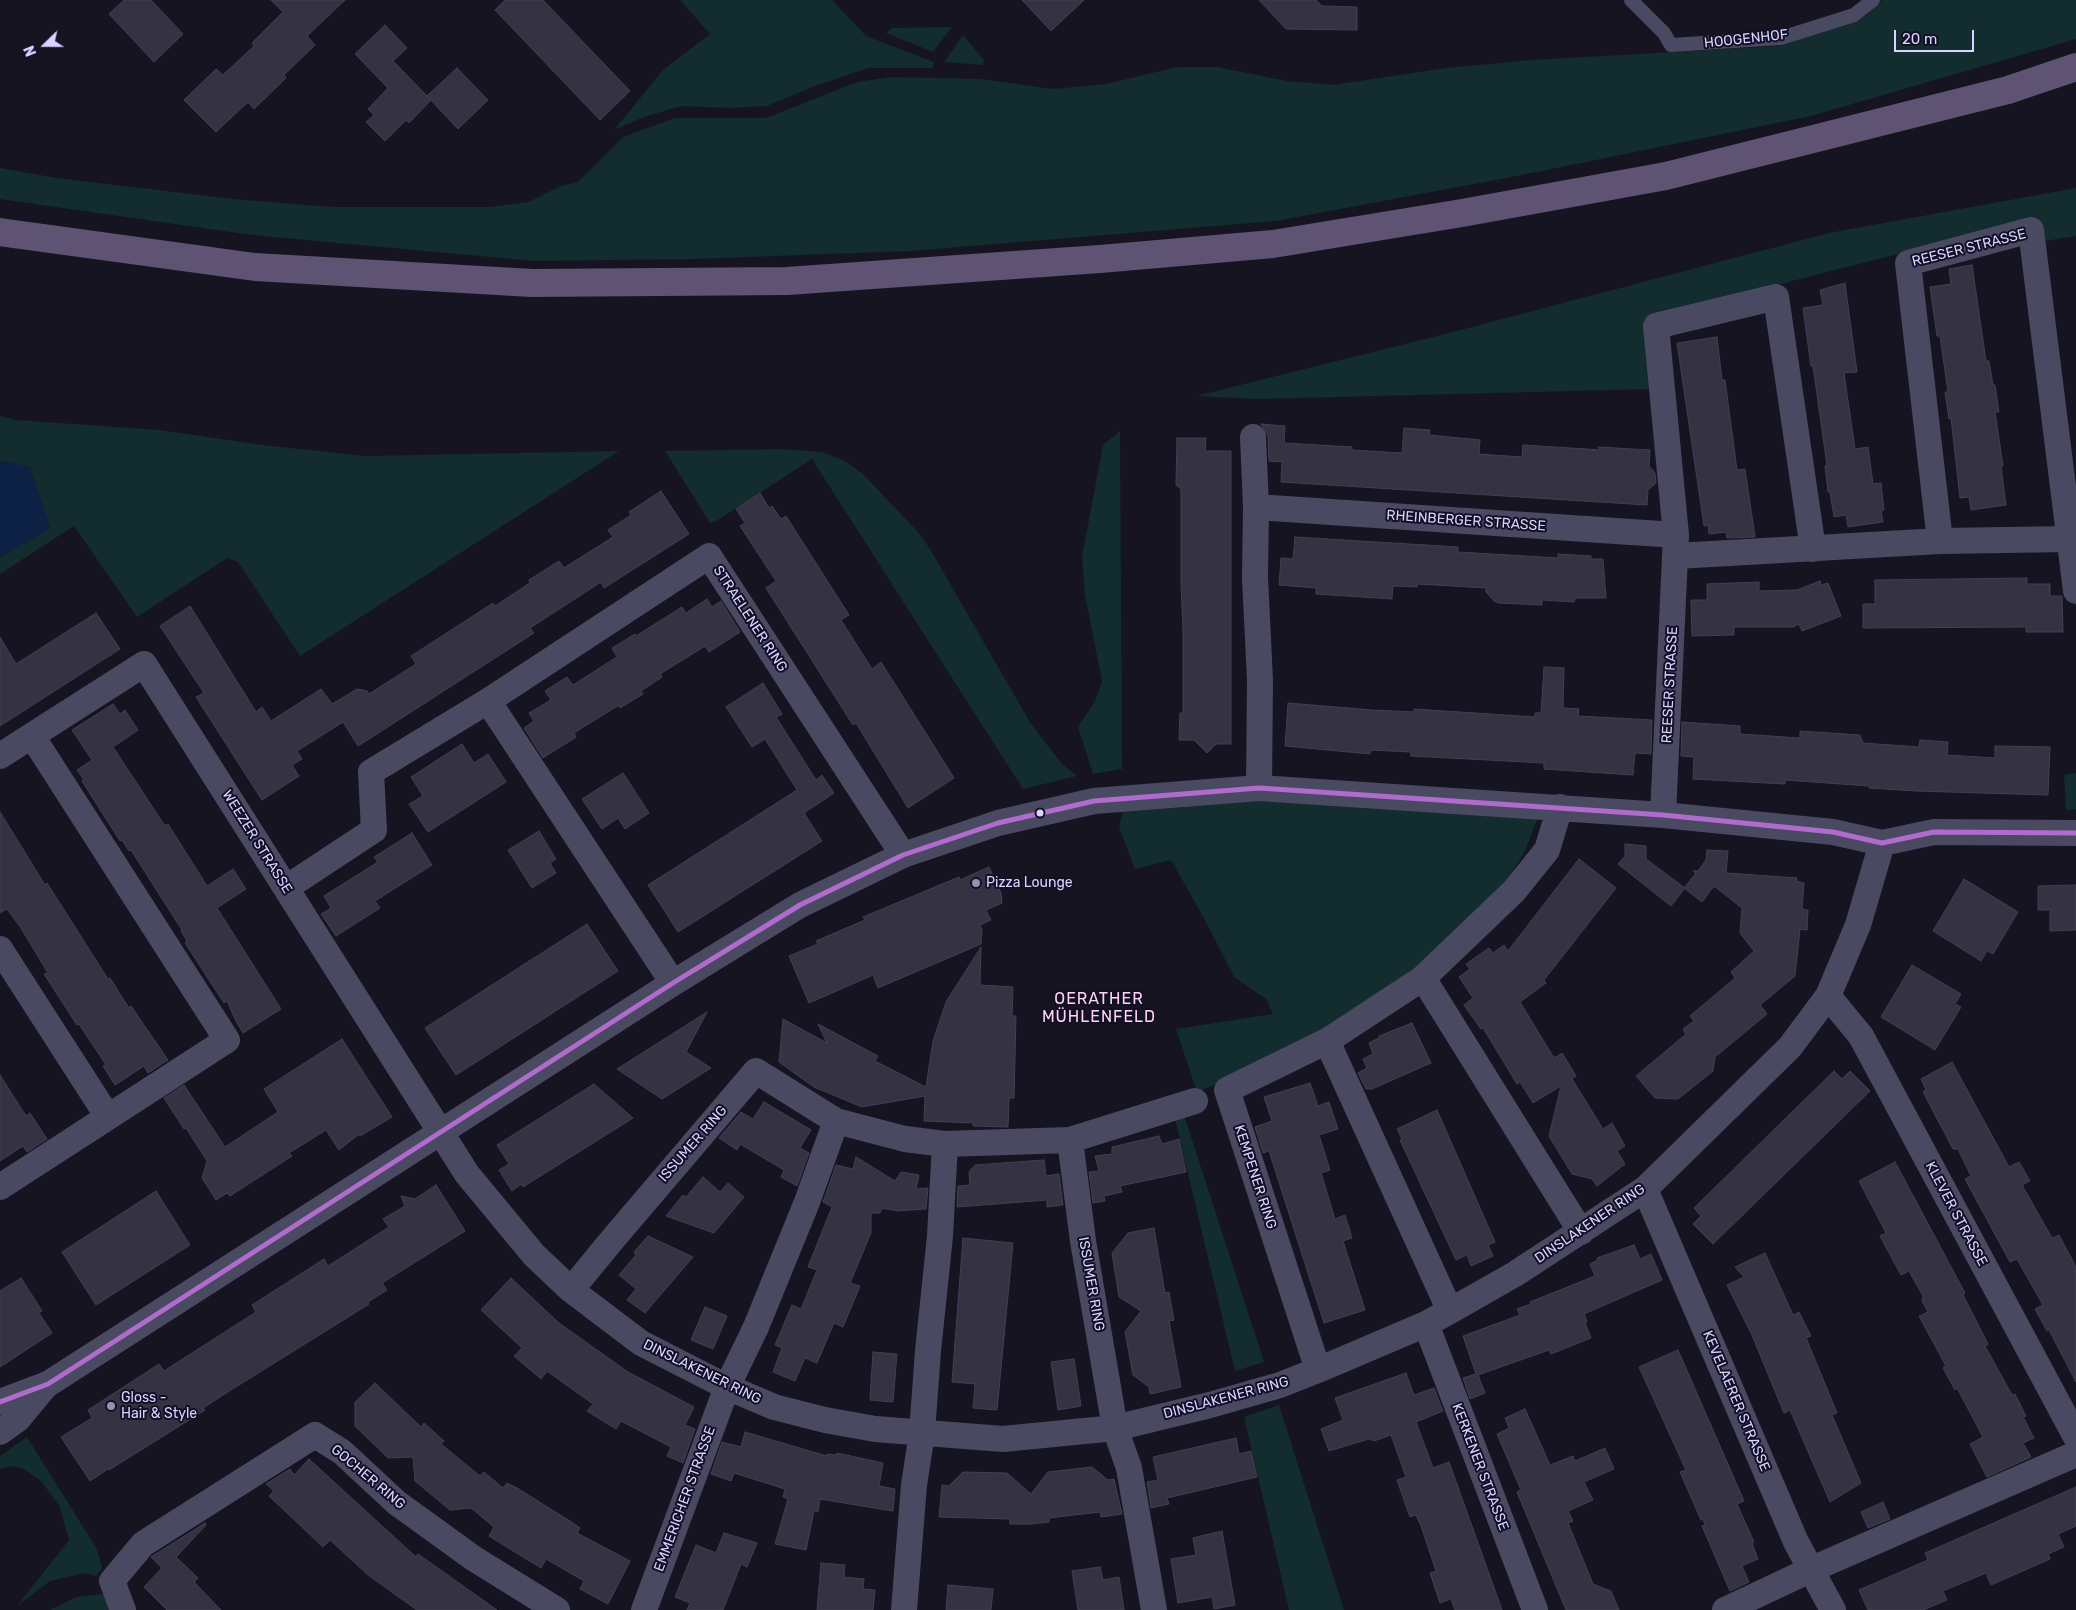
<!DOCTYPE html>
<html>
<head>
<meta charset="utf-8">
<style>
  body { margin:0 }
  #map { position:relative; width:2076px; height:1610px; overflow:hidden; background:#161421; font-family:Rubik,sans-serif }
  canvas { display:block }
  .north { position:absolute; left:20px; top:20px; width:50px; height:50px; -webkit-text-stroke:4px #130f26; paint-order:stroke; rotate:248deg; font-size:14px; font-weight:700; line-height:20px; text-align:center; color:#d9d4ff }
  .north::after { content:''; display:block; margin:auto; width:18px; height:22px; background:#d9d4ff; clip-path:polygon(50% 0,100% 100%,50% 72%,0 100%) }
  .scale { position:absolute; left:1894px; top:30px; width:80px; height:22px; box-sizing:border-box; border:2px solid #d9d4ff; border-top:0; padding-left:6px; font-size:15px; line-height:18px; white-space:nowrap; color:#d9d4ff; -webkit-text-stroke:4px #130f26; paint-order:stroke }
</style>
</head>
<body>
<div id="map">
<canvas width="2076" height="1610"></canvas>
<div class="north">N</div>
<div class="scale">20 m</div>
</div>
<script>
const context = document.querySelector('canvas').getContext('2d');
context.lineJoin = 'round';
function fillPath(path, color) { context.fillStyle = color; context.fill(path, 'evenodd'); }
const toPath = rows => new Path2D(rows.map(r => 'M' + r).join(''));
function trace(path, color, width, dash) { context.strokeStyle = color; context.lineWidth = width; context.lineCap = dash ? 'butt' : 'round'; context.setLineDash(dash || []); context.stroke(path); }
function drawText(font, color, halo, rows, align = 'center') {
  context.font = font + ' Rubik,sans-serif'; context.lineWidth = 4; context.setLineDash([]); context.textBaseline = 'middle'; context.strokeStyle = halo; context.fillStyle = color; for (const [text, x, y, turn = 0] of rows) {
    context.save(); context.translate(x, y); context.rotate((+turn || 0) * Math.PI / 180); context.textAlign = isNaN(turn) ? turn : align; if (halo) context.strokeText(text, 0, 0); context.fillText(text, 0, 0); context.restore();
  }
}
const green = toPath([
  [680,0,832,0,866,36,934,62,932,68,868,68,815,86,767,106,731,108,681,106,644,117,614,130,663,70,710,34],
  [1882,0,2076,0,2076,39,1811,116,1522,175,1276,221,910,251,694,259,534,261,252,235,0,199,0,168,57,178,233,199,333,207,489,207,529,202,561,186,578,182,623,137,675,118,766,118,857,82,891,77,981,79,1053,89,1106,84,1177,67,1217,67,1287,81,1333,85,1446,68,1532,60,1780,46,1866,16],
  [952,27,933,52,886,33,892,28],
  [963,35,984,60,983,65,944,62],
  [2076,188,2076,236,2045,241,2038,218,1644,319,1652,389,1257,399,1196,396,1449,333,1829,233],
  [0,416,16,420,160,430,262,445,366,456,619,451,300,656,238,562,227,558,137,617,74,526,0,574,0,557,50,528,30,468,0,461],
  [1120,431,1122,769,1093,774,1078,727,1095,701,1102,681,1085,595,1082,557,1103,445],
  [783,449,822,452,845,461,863,474,918,532,930,549,1031,724,1062,764,1077,776,1023,789,812,459,716,521,710,523,665,451],
  [2076,773,2076,809,2066,810,2064,775],
  [1234,800,1329,804,1538,818,1524,853,1494,901,1436,957,1271,1061,1197,1092,1176,1029,1273,1014,1266,999,1234,977,1204,918,1171,860,1135,869,1119,827,1123,810],
  [1184,1115,1264,1362,1235,1371,1175,1119],
  [1279,1405,1344,1610,1289,1610,1244,1417],
  [27,1437,97,1549,102,1568,96,1576,85,1573,50,1581,17,1606,69,1540,60,1507,41,1481,24,1469,13,1466,0,1469,0,1456],
  [103,1594,118,1610,50,1610,77,1597]
]);
const water = toPath([
  [0,461,30,467,50,528,0,557]
]);
const building = toPath([
  [124,0,151,0,183,34,154,62,109,14,124,0],
  [271,0,345,0,307,36,315,45,284,75,286,78,254,109,248,102,216,132,184,100,216,69,223,75,254,46,252,43,283,12,271,0],
  [505,0,543,0,630,91,600,120,495,10,505,0],
  [1022,0,1084,0,1051,31,1022,0],
  [1259,0,1316,0,1322,6,1357,7,1357,30,1286,29,1259,0],
  [385,25,407,48,393,61,431,100,409,123,406,120,385,141,366,122,374,115,368,109,388,88,355,54,385,25],
  [457,68,488,100,458,129,427,96,457,68],
  [1972,265,1986,361,1989,361,1993,385,1995,385,1999,412,1995,412,2003,466,2001,467,2006,505,1971,510,1969,497,1960,498,1951,418,1949,419,1945,392,1948,392,1940,336,1937,336,1930,287,1951,284,1949,269,1972,265],
  [1845,283,1857,372,1844,373,1855,449,1868,447,1873,484,1881,483,1884,510,1881,510,1883,522,1848,527,1846,515,1834,517,1830,492,1828,492,1825,466,1827,465,1813,366,1811,366,1803,308,1823,305,1820,290,1845,283],
  [1717,337,1722,380,1725,380,1737,470,1745,469,1755,537,1727,538,1726,532,1709,534,1708,525,1704,526,1677,343,1717,337],
  [1261,424,1285,426,1284,443,1352,447,1352,450,1402,453,1404,428,1430,430,1429,435,1480,440,1479,454,1522,457,1523,445,1601,450,1598,447,1650,450,1649,466,1655,473,1656,483,1648,490,1647,505,1281,482,1282,462,1269,461,1268,436,1261,424],
  [1177,438,1206,438,1205,451,1231,451,1231,744,1216,744,1207,753,1194,740,1179,740,1180,713,1183,713,1183,632,1181,583,1181,489,1176,485,1177,438],
  [661,491,689,534,604,588,601,582,530,628,534,633,358,746,343,722,297,751,302,759,292,765,299,776,262,800,196,697,204,693,160,626,190,606,256,712,262,707,271,721,321,689,332,704,357,689,367,691,369,694,416,664,411,656,493,603,495,606,530,583,529,580,559,561,564,568,613,537,608,530,631,515,629,512,661,491],
  [760,493,769,508,772,506,781,519,786,516,849,615,841,620,872,669,881,662,954,778,908,808,856,723,853,725,766,588,776,581,740,526,745,523,736,509,760,493],
  [1295,537,1458,547,1458,552,1558,558,1558,554,1591,556,1591,559,1603,559,1606,598,1575,598,1574,602,1542,600,1542,605,1499,603,1494,601,1486,592,1486,588,1417,584,1417,587,1393,586,1392,599,1316,594,1316,588,1279,585,1281,558,1293,559,1295,537],
  [2027,578,2027,584,2050,584,2050,596,2062,596,2063,632,2026,632,2026,627,1863,628,1863,604,1875,604,1875,580,2027,578],
  [1820,581,1821,585,1828,583,1841,616,1802,631,1799,624,1793,627,1734,627,1734,635,1692,636,1691,600,1707,600,1707,584,1759,582,1759,591,1797,590,1820,581],
  [707,599,712,607,721,601,740,632,709,652,705,646,660,674,662,677,641,691,643,694,620,708,619,705,574,733,576,737,543,758,524,728,534,721,529,713,551,700,545,691,567,677,573,685,617,657,612,648,635,634,636,636,682,607,686,613,707,599],
  [96,613,120,649,0,726,0,637,16,664,96,613],
  [1544,667,1564,668,1563,708,1579,709,1578,716,1652,720,1651,754,1635,753,1633,775,1544,769,1544,763,1411,756,1411,752,1371,750,1370,754,1285,746,1288,703,1372,710,1414,712,1414,709,1535,717,1535,713,1541,713,1544,667],
  [763,683,782,714,776,717,816,780,822,775,834,793,804,813,822,841,678,932,648,885,797,790,765,739,752,747,726,707,763,683],
  [113,704,120,714,125,710,138,730,113,747,165,826,168,824,207,886,233,869,246,889,217,908,281,1009,243,1033,236,1021,227,1001,224,1003,185,943,187,941,181,931,182,930,131,850,129,851,122,840,120,841,82,781,84,780,77,770,92,760,72,730,113,704],
  [1682,722,1740,726,1740,734,1800,738,1800,731,1860,735,1863,743,1919,747,1920,740,1948,742,1947,755,1995,758,1995,746,2050,747,2048,795,1916,791,1869,788,1869,786,1785,780,1785,784,1693,779,1694,757,1681,756,1682,722],
  [462,744,474,763,488,754,506,782,428,832,409,804,423,796,411,777,462,744],
  [623,773,649,813,625,829,618,818,602,829,582,799,623,773],
  [0,812,45,885,47,883,108,979,110,978,129,1008,131,1006,168,1060,148,1073,144,1066,115,1085,103,1066,106,1065,79,1024,77,1025,44,974,48,973,21,928,7,909,0,913,0,812],
  [539,831,556,859,550,863,556,873,532,888,508,850,539,831],
  [412,833,432,865,375,901,380,908,336,936,321,914,331,908,324,896,378,862,374,857,412,833],
  [1625,844,1646,846,1646,859,1685,888,1671,906,1618,864,1625,856,1625,844],
  [1707,850,1728,851,1726,873,1797,878,1796,881,1804,883,1802,909,1808,910,1807,930,1800,929,1795,976,1760,1005,1767,1014,1715,1057,1713,1071,1678,1099,1655,1098,1636,1076,1686,1034,1683,1029,1694,1021,1690,1016,1735,978,1731,972,1754,951,1740,933,1742,908,1714,886,1702,902,1684,888,1696,873,1693,871,1698,871,1706,860,1707,850],
  [1579,859,1616,888,1544,980,1546,983,1520,1002,1554,1058,1562,1053,1576,1076,1572,1079,1603,1129,1612,1123,1625,1146,1617,1151,1625,1164,1597,1186,1592,1179,1572,1174,1549,1136,1561,1086,1533,1103,1520,1082,1517,1084,1483,1028,1481,1029,1464,1005,1473,998,1459,977,1470,969,1466,964,1489,948,1493,953,1504,945,1508,951,1579,859],
  [989,867,1001,893,1002,903,986,910,991,920,980,925,982,930,981,944,878,988,873,975,809,1003,789,956,818,944,816,941,865,920,863,917,959,877,960,880,989,867],
  [1964,879,2018,912,1993,954,1987,951,1981,961,1933,931,1964,879],
  [2076,885,2076,930,2050,931,2050,910,2038,910,2038,886,2076,885],
  [587,924,618,971,456,1075,425,1028,587,924],
  [981,947,980,985,1013,987,1012,1016,1016,1016,1014,1098,1009,1098,1008,1127,973,1126,973,1123,924,1121,925,1096,862,1107,814,1087,779,1062,783,1019,827,1043,818,1024,878,1056,875,1061,926,1087,933,1041,946,1002,981,947],
  [1912,965,1961,994,1955,1004,1961,1007,1935,1050,1881,1017,1912,965],
  [707,1012,686,1052,711,1068,662,1099,617,1069,707,1012],
  [1412,1023,1431,1063,1372,1089,1366,1089,1358,1073,1367,1068,1363,1059,1373,1054,1369,1043,1379,1038,1379,1036,1412,1023],
  [342,1039,392,1117,360,1136,359,1134,339,1150,326,1130,289,1153,292,1156,230,1196,227,1193,216,1200,202,1178,207,1161,186,1128,184,1129,164,1098,184,1085,225,1147,278,1112,264,1089,342,1039],
  [1952,1062,2009,1167,2019,1162,2030,1181,2022,1185,2052,1238,2059,1235,2076,1267,2076,1382,2049,1330,2047,1331,2035,1309,2043,1305,2017,1259,2010,1262,1965,1179,1971,1176,1958,1149,1953,1149,1923,1092,1926,1090,1921,1079,1952,1062],
  [1834,1071,1842,1079,1850,1071,1870,1091,1713,1244,1693,1224,1701,1216,1694,1208,1834,1071],
  [0,1075,26,1116,30,1113,47,1139,27,1152,23,1146,0,1161,0,1075],
  [1310,1083,1318,1106,1329,1102,1338,1129,1319,1135,1330,1170,1321,1173,1335,1219,1345,1215,1352,1238,1343,1241,1365,1310,1324,1323,1269,1151,1263,1153,1255,1127,1272,1121,1264,1097,1310,1083],
  [594,1084,633,1118,523,1187,521,1184,512,1191,499,1170,509,1164,497,1145,594,1084],
  [764,1102,811,1130,800,1148,809,1153,797,1186,781,1177,784,1170,740,1144,737,1150,719,1138,741,1112,753,1119,764,1102],
  [1437,1110,1495,1242,1488,1245,1493,1256,1471,1266,1467,1255,1456,1260,1400,1140,1402,1139,1397,1129,1437,1110],
  [1159,1136,1162,1144,1179,1139,1186,1172,1120,1186,1122,1192,1104,1196,1105,1201,1093,1203,1089,1172,1099,1171,1095,1156,1112,1154,1112,1147,1159,1136],
  [856,1157,895,1181,901,1172,919,1175,916,1189,928,1188,926,1209,897,1211,882,1208,880,1213,871,1213,871,1233,850,1283,860,1286,843,1327,834,1323,817,1363,805,1358,795,1381,773,1372,782,1348,775,1345,792,1305,801,1309,817,1270,808,1267,832,1207,823,1202,836,1165,853,1169,856,1157],
  [1044,1160,1046,1176,1059,1174,1063,1205,1047,1207,1047,1200,957,1207,958,1186,970,1185,969,1172,975,1165,1044,1160],
  [1895,1162,1965,1293,1963,1295,1988,1344,1985,1346,2012,1395,2015,1394,2026,1416,2023,1417,2034,1438,2023,1443,2031,1457,1987,1477,1970,1444,1983,1437,1957,1388,1955,1390,1943,1368,1946,1366,1919,1316,1928,1312,1922,1301,1923,1296,1909,1271,1901,1275,1880,1236,1886,1233,1859,1181,1895,1162],
  [703,1177,720,1192,728,1183,744,1197,714,1233,666,1216,683,1195,686,1197,703,1177],
  [436,1185,465,1231,382,1283,387,1290,368,1302,369,1304,223,1395,203,1408,205,1410,109,1470,108,1469,90,1481,61,1437,92,1418,88,1410,159,1364,164,1371,256,1312,252,1305,324,1259,328,1266,389,1227,383,1219,405,1206,401,1196,415,1199,436,1185],
  [156,1191,190,1245,96,1305,62,1252,156,1191],
  [1154,1228,1165,1293,1169,1292,1174,1320,1169,1321,1181,1387,1150,1394,1149,1387,1133,1375,1125,1332,1141,1311,1119,1297,1112,1253,1128,1233,1154,1228],
  [648,1236,693,1257,645,1313,627,1300,636,1289,619,1275,636,1255,634,1252,648,1236],
  [963,1238,1013,1243,997,1410,973,1408,975,1384,952,1382,963,1238],
  [1634,1245,1640,1259,1651,1254,1662,1280,1584,1314,1587,1322,1585,1323,1591,1338,1551,1354,1549,1350,1478,1375,1485,1393,1470,1399,1463,1378,1476,1374,1463,1336,1520,1315,1517,1309,1531,1304,1530,1302,1595,1276,1590,1264,1598,1260,1597,1258,1634,1245],
  [1765,1253,1793,1315,1799,1312,1811,1336,1806,1338,1837,1413,1832,1415,1861,1483,1830,1502,1790,1410,1784,1413,1752,1335,1727,1285,1744,1277,1735,1267,1765,1253],
  [21,1278,42,1311,39,1313,52,1333,0,1367,0,1291,21,1278],
  [511,1278,559,1323,628,1372,694,1407,685,1425,695,1429,683,1463,667,1456,671,1447,621,1421,616,1429,587,1411,593,1404,547,1371,541,1379,514,1356,522,1348,481,1310,511,1278],
  [705,1307,727,1316,713,1349,691,1340,705,1307],
  [1678,1350,1744,1501,1737,1504,1754,1542,1752,1543,1758,1559,1742,1566,1749,1582,1730,1591,1702,1526,1705,1525,1703,1519,1701,1520,1680,1472,1686,1470,1639,1367,1678,1350],
  [873,1352,897,1354,893,1402,870,1400,873,1352],
  [1074,1359,1081,1406,1058,1410,1051,1362,1074,1359],
  [1406,1373,1414,1395,1434,1388,1443,1411,1416,1422,1433,1468,1449,1462,1502,1610,1455,1610,1451,1599,1440,1603,1430,1573,1436,1571,1421,1526,1416,1515,1410,1517,1397,1480,1406,1477,1391,1435,1374,1441,1369,1439,1329,1451,1321,1429,1343,1420,1335,1398,1406,1373],
  [375,1383,421,1427,424,1423,444,1441,441,1444,480,1476,484,1472,503,1488,507,1483,517,1488,570,1521,580,1528,577,1533,630,1561,608,1604,580,1589,584,1581,546,1559,541,1568,489,1536,494,1527,471,1508,450,1510,415,1481,413,1457,388,1458,355,1426,355,1402,375,1383],
  [1525,1409,1550,1465,1573,1456,1575,1461,1605,1448,1614,1469,1584,1482,1593,1500,1568,1511,1573,1521,1568,1523,1593,1584,1611,1591,1619,1610,1566,1610,1517,1492,1521,1490,1497,1434,1509,1428,1505,1418,1525,1409],
  [745,1432,827,1456,827,1454,836,1455,837,1453,883,1463,879,1486,895,1489,893,1511,820,1499,818,1512,814,1511,806,1550,775,1544,788,1499,783,1497,785,1489,734,1473,731,1481,711,1474,722,1442,741,1447,745,1432],
  [1236,1438,1239,1454,1251,1451,1257,1477,1167,1498,1169,1504,1151,1508,1147,1482,1158,1480,1153,1457,1236,1438],
  [309,1459,416,1557,418,1554,497,1610,417,1610,368,1575,330,1540,323,1547,269,1496,274,1491,266,1484,290,1469,294,1475,309,1459],
  [1092,1467,1108,1480,1114,1479,1122,1514,1101,1517,1100,1512,1074,1515,1049,1518,1049,1522,1030,1524,1010,1524,1010,1519,939,1517,942,1485,949,1486,963,1472,1007,1473,1031,1494,1048,1472,1092,1467],
  [2076,1487,2076,1526,2058,1534,2064,1547,2048,1554,2050,1559,1991,1585,1986,1573,1943,1591,1947,1600,1923,1610,1868,1610,1859,1590,1928,1560,1925,1553,2076,1487],
  [1883,1502,1890,1519,1868,1528,1861,1512,1883,1502],
  [205,1523,206,1525,176,1557,198,1578,194,1582,221,1610,167,1610,144,1587,162,1568,151,1557,205,1523],
  [1222,1531,1235,1605,1214,1609,1212,1597,1178,1603,1171,1559,1196,1555,1193,1538,1222,1531],
  [724,1533,757,1543,747,1567,741,1564,723,1610,687,1610,690,1603,675,1597,696,1545,716,1553,724,1533],
  [821,1563,845,1565,844,1577,864,1579,863,1589,875,1590,873,1610,817,1610,821,1563],
  [1100,1567,1103,1580,1119,1577,1124,1610,1078,1610,1072,1571,1100,1567],
  [948,1585,993,1589,991,1610,946,1610,948,1585]
]);
const lane = toPath([
  [1631,0,1664,33,1671,45,1781,38,1854,15,1873,0]
]);
const street = toPath([
  [1253,437,1256,507],
  [1940,541,1908,263,2031,230,2076,591],
  [1676,556,1940,541,2070,539],
  [0,756,144,664,467,1174,534,1255,571,1290,641,1343,727,1387,774,1407,825,1420,875,1429,1003,1439,1115,1428,1210,1405,1280,1385,1318,1370,1426,1324,1450,1311,1515,1274,1645,1189,1790,1047,1828,996,1858,925,1882,843],
  [1259,788,1260,680,1255,578,1256,507,1676,535],
  [1663,815,1676,535,1656,326,1776,297,1813,549],
  [286,888,374,830,371,772,488,701],
  [0,949,108,1117],
  [1423,978,1581,1232],
  [673,983,488,701,709,556,903,855],
  [1828,996,1861,1036,2076,1437],
  [1327,1041,1450,1311],
  [1070,1140,1083,1241,1115,1428,1129,1468,1154,1610],
  [0,1187,227,1040,32,736],
  [1645,1189,1796,1542,1833,1610],
  [571,1290,612,1240,756,1071,836,1121,905,1139,945,1144,1070,1140,1195,1101],
  [1426,1324,1535,1610],
  [1318,1370,1227,1090,1327,1041,1423,978,1514,891,1547,850,1560,807],
  [0,1402,48,1384,673,983,800,905,903,855,998,823,1094,801,1259,788,1663,815,1833,832,1882,843,1934,832,2076,833],
  [0,1432,18,1419,47,1384],
  [123,1610,112,1581,143,1544,315,1435,342,1452,397,1503,473,1558,557,1610],
  [644,1610,727,1387,756,1327,807,1202,836,1121],
  [904,1610,914,1485,922,1433,928,1351,940,1236,945,1144],
  [1725,1610,1810,1570,2076,1454]
]);
const primary = toPath([
  [0,232,255,267,532,283,787,281,1100,259,1273,244,1462,213,1666,176,2008,90,2076,67]
]);
const bus1 = toPath([
  [0,1402,48,1384,673,983,800,905,903,855,998,823,1094,801,1259,788,1663,815,1833,832,1882,843,1934,832,2076,833]
]);
const markers = [
  [1040,813,4.5,"#d9d4ff"],
  [976,883,5,"#9591b1"],
  [111,1406,5,"#9591b1"]
];
const streetNames = [
  ["HOOGENHOF",1746,39,-6],
  ["REESER STRASSE",1969,248,-14],
  ["RHEINBERGER STRASSE",1466,521,4],
  ["STRAELENER RING",750,619,57],
  ["REESER STRASSE",1670,685,-87],
  ["WEEZER STRASSE",257,842,58],
  ["ISSUMER RING",693,1144,-49],
  ["KEMPENER RING",1255,1177,72],
  ["KLEVER STRASSE",1956,1214,62],
  ["DINSLAKENER RING",1590,1224,-34],
  ["ISSUMER RING",1091,1284,80],
  ["DINSLAKENER RING",702,1372,26],
  ["DINSLAKENER RING",1226,1398,-15],
  ["KEVELAERER STRASSE",1736,1401,67],
  ["KERKENER STRASSE",1480,1467,69],
  ["GOCHER RING",368,1477,40],
  ["EMMERICHER STRASSE",685,1499,-70]
];
const poiNames = [
  ["Pizza Lounge",986,883],
  ["Gloss -",121,1398],
  ["Hair & Style",121,1414]
];
const quarterNames = [
  ["OERATHER",1099,999],
  ["MÜHLENFELD",1099,1017]
];
fillPath(green, '#132c2d');
fillPath(water, '#0d2144');
fillPath(building, '#343243');
trace(building, '#433f54', 1);
trace(lane, '#4a4962', 14);
trace(street, '#4a4962', 26);
trace(primary, '#5e5373', 28);
trace(bus1, '#b06ccc', 5);
for (const [x, y, r, color] of markers) { const dot = new Path2D(); dot.arc(x, y, r, 0, 2 * Math.PI); context.fillStyle = color; context.fill(dot); trace(dot, '#130f26', 2); }
drawText('14px', '#d9d4ff', '#130f26', streetNames);
drawText('14px', '#d9d4ff', '#130f26', poiNames, 'left');
context.letterSpacing = '1px';
drawText('16px', '#ffd6f0', '#130f26', quarterNames);
context.letterSpacing = '0px';
</script>
</body>
</html>
